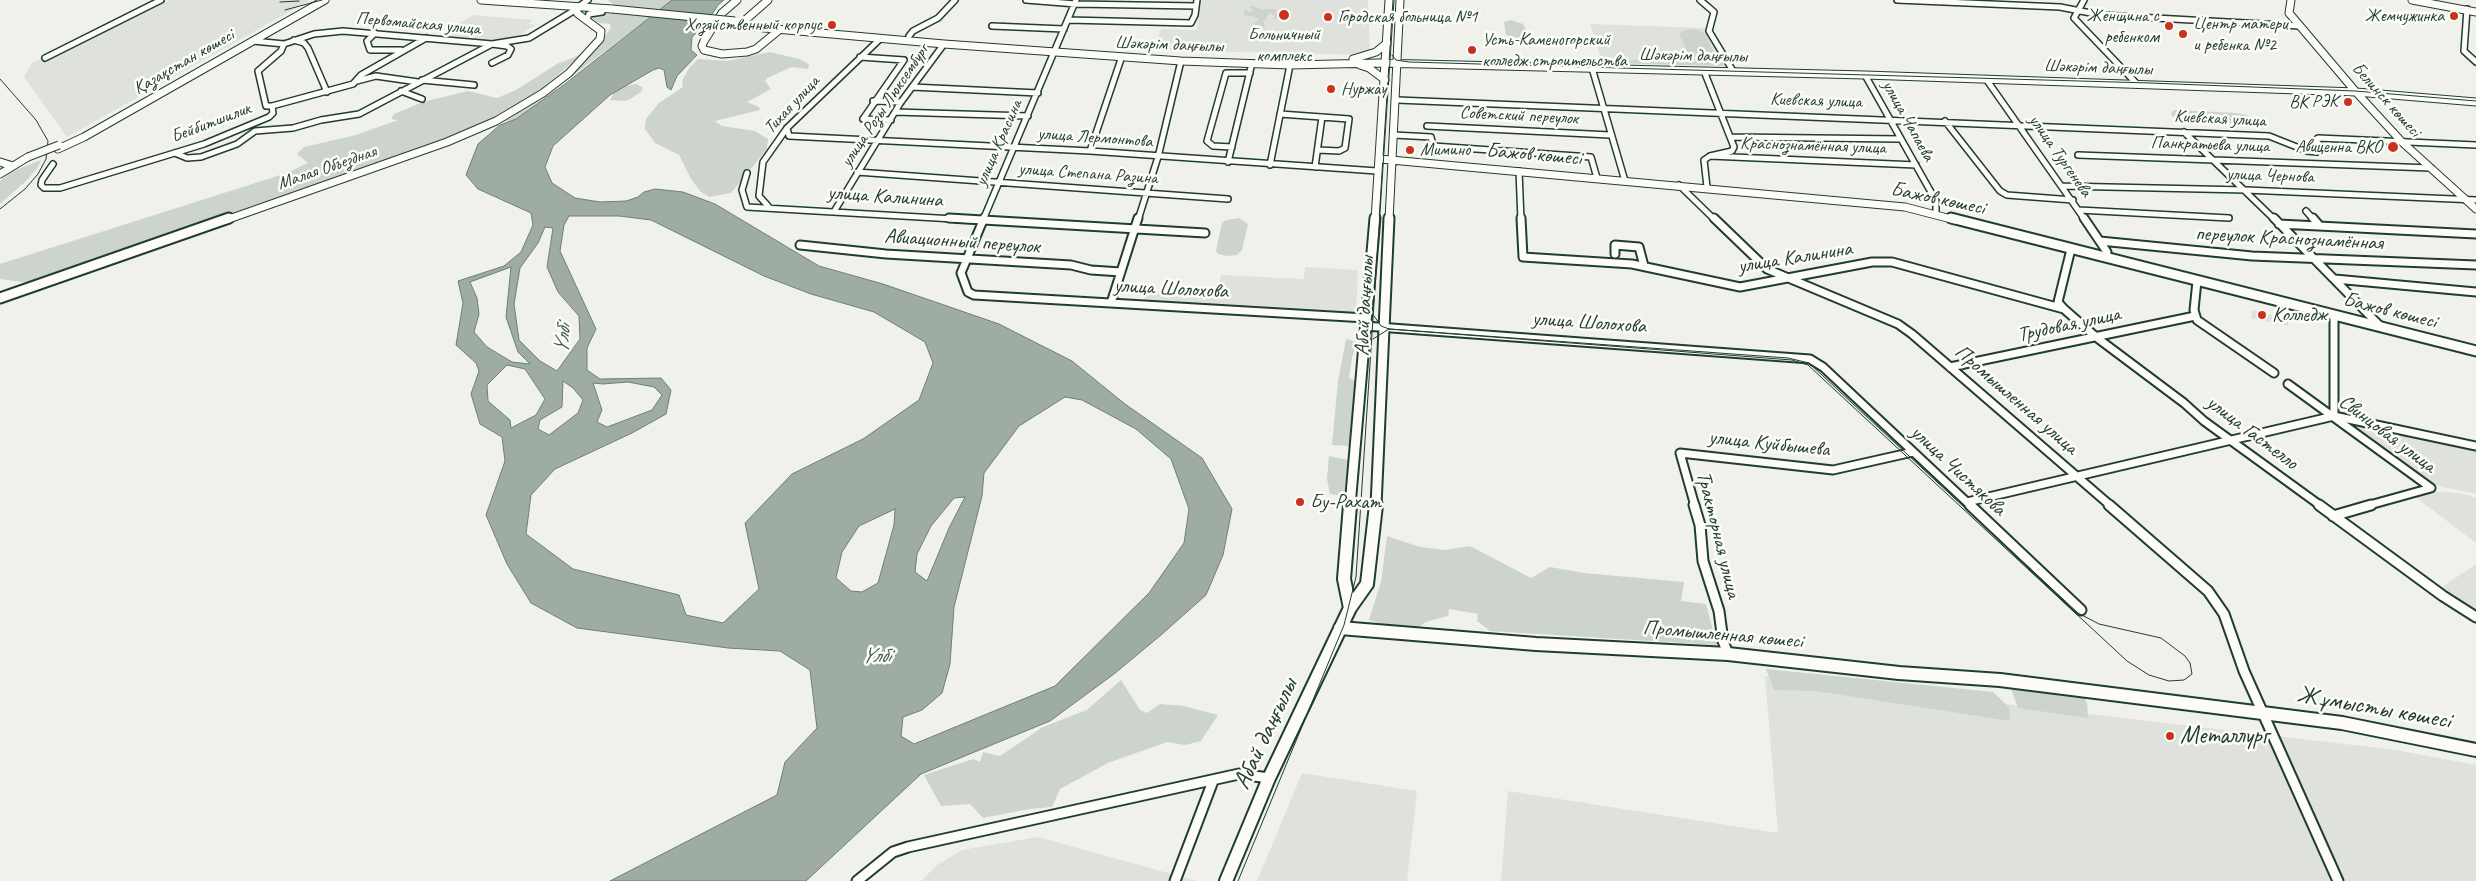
<!DOCTYPE html>
<html>
<head>
<meta charset="utf-8">
<style>
  body { margin:0 }
  canvas { display:block; background:#f0f1eb }
</style>
</head>
<body>
<canvas width="2476" height="881"></canvas>
<script>
const context = document.querySelector('canvas').getContext('2d');
context.lineJoin = 'round';
function fillPath(path, color) { context.fillStyle = color; context.fill(path, 'evenodd'); }
const toPath = rows => new Path2D(rows.map(r => 'M' + r).join(''));
function trace(path, color, width, dash) { context.strokeStyle = color; context.lineWidth = width; context.lineCap = dash ? 'butt' : 'round'; context.setLineDash(dash || []); context.stroke(path); }
function drawText(font, color, halo, rows, align = 'center') {
  context.font = font + ' Caveat,sans-serif'; context.lineWidth = 5; context.setLineDash([]); context.textBaseline = 'middle'; context.strokeStyle = halo; context.fillStyle = color; for (const [text, x, y, turn = 0] of rows) {
    context.save(); context.translate(x, y); context.rotate((+turn || 0) * Math.PI / 180); context.textAlign = isNaN(turn) ? turn : align; if (halo) context.strokeText(text, 0, 0); context.fillText(text, 0, 0); context.restore();
  }
}
const built = toPath([
  [169,0,310,0,67,137,24,77,32,63],
  [1202,0,1368,0,1370,51,1359,55,1157,50,1159,33,1162,29,1196,30],
  [473,15,533,20,529,24,540,25,537,24,518,36,493,42,451,38,453,27],
  [1590,24,1705,28,1722,62,1601,59],
  [1305,267,1358,270,1356,314,1144,300,1147,291,1218,292,1221,275,1304,279],
  [2252,310,2289,320,2288,326,2251,318],
  [2349,422,2476,449,2476,494,2438,486,2423,478],
  [2430,491,2466,494,2476,498,2476,543,2414,496],
  [2476,564,2476,614,2441,588],
  [1765,676,2396,750,2476,765,2476,881,1501,881,1508,791,1778,833],
  [1302,773,1417,791,1407,881,1257,881],
  [1038,837,1197,881,921,881,937,865,962,850]
]);
const green = toPath([
  [607,0,672,0,516,119,499,123,537,101,599,44,611,28,610,24,599,23,583,12,609,14,619,7],
  [1253,6,1261,9,1276,9,1276,13,1282,13,1282,19,1272,19,1275,17,1270,12,1265,20,1262,20,1266,27,1255,27,1255,22,1260,20,1252,16,1244,16,1245,9,1249,12,1255,11,1249,7],
  [1511,20,1523,24,1526,29,1525,36,1517,38,1506,35,1504,22],
  [1695,29,1706,34,1715,56,1700,59,1689,55,1679,34,1684,30],
  [770,52,799,59,809,64,808,69,792,67,767,78,765,81,771,89,747,102,759,107,760,110,715,121,722,126,755,131,768,139,767,149,731,193,709,197,700,191,691,179,679,155,655,143,645,129,646,119,659,103,683,87,682,81,689,68,698,59,727,61],
  [582,54,538,92,495,118,443,140,37,281,22,282,0,279,0,264,287,173,308,163,297,154,304,147,356,135,398,120,391,119,394,114,423,102,468,91,497,98,516,90,557,64],
  [1601,59,1722,62,1725,66,1600,63,1598,60],
  [637,84,643,88,641,92,630,99,625,101,610,100,615,92,626,86],
  [2174,110,2237,113,2247,115,2256,121,2247,124,2187,121,2172,116,2171,113],
  [41,160,38,167,26,181,0,204,0,181,11,172],
  [1239,218,1248,224,1242,250,1237,255,1227,256,1218,254,1216,251,1222,223,1226,220],
  [1346,339,1357,342,1352,357,1349,378,1356,381,1350,446,1332,445,1338,381],
  [1329,456,1348,460,1344,496,1330,494,1327,479],
  [1387,536,1420,547,1445,550,1470,546,1531,578,1550,567,1584,573,1684,582,1681,601,1706,604,1717,645,1490,631,1477,621,1478,614,1449,609,1448,616,1426,622,1416,629,1403,630,1369,620,1381,582],
  [1766,669,1993,692,2009,707,2010,721,1816,691,1774,690],
  [1121,680,1140,710,1147,713,1160,704,1184,706,1218,715,1201,741,1185,745,1167,742,1108,763,1060,789,1052,807,1029,809,983,818,970,804,941,806,924,775,973,759,980,762,983,752,1000,756,1043,727,1087,710],
  [2011,689,2083,695,2087,703,2088,718,2018,708]
]);
const water = toPath([
  [672,0,724,0,718,5,705,25,692,37,691,50,697,55,677,76,671,90,667,87,664,70,659,68,653,70,610,95,553,146,545,167,552,183,575,198,600,202,626,201,638,197,644,192,655,189,683,192,715,204,819,266,883,284,999,324,1072,361,1125,404,1202,458,1232,509,1223,555,1206,595,1161,635,1114,674,1050,721,921,774,806,881,610,881,777,795,785,762,817,728,810,670,780,651,728,648,577,628,531,603,507,564,486,515,505,461,502,437,480,424,471,394,479,371,476,363,456,345,463,303,458,281,504,266,521,252,533,225,531,213,478,189,466,175,478,144,500,125,516,119,565,84,672,0],
  [569,216,619,216,651,220,764,276,811,294,874,312,925,342,933,363,919,400,863,439,792,474,745,523,759,589,723,623,686,615,679,595,573,569,526,534,531,495,555,469,632,433,666,414,671,390,661,378,600,379,587,370,587,348,596,329,560,251,564,225,569,216],
  [545,227,553,228,547,267,558,292,579,316,580,339,557,371,540,361,519,340,514,304,520,268,538,243,545,227],
  [511,267,506,317,518,352,530,364,512,362,487,347,474,332,479,314,477,298,470,282,511,267],
  [507,365,525,369,545,399,536,415,511,428,510,420,488,401,487,385,507,365],
  [563,381,573,388,583,400,578,413,549,435,538,429,540,420,562,407,563,381],
  [628,382,654,387,662,395,652,410,607,427,597,422,602,410,593,383,603,384,628,382],
  [1065,397,1082,400,1136,429,1171,459,1189,509,1184,543,1149,593,1055,686,914,744,901,736,903,717,922,710,942,693,950,664,954,607,982,496,984,473,1019,426,1065,397],
  [965,497,949,528,927,581,915,572,917,554,931,526,954,498,965,497],
  [895,509,894,525,878,583,862,592,851,591,836,578,842,552,859,526,895,509]
]);
const minorFar2 = toPath([
  [1026,0,1076,4,1196,6],
  [1700,0,1714,12,1709,31,1733,71],
  [1897,0,2060,7,2101,15,2300,26],
  [2084,0,2074,18,2137,84],
  [575,9,588,0],
  [2467,9,2464,51,2476,62],
  [587,19,589,14,602,12],
  [1068,20,1191,23,1195,15,1197,0],
  [992,26,1064,29],
  [375,33,367,41,370,50,401,50],
  [909,36,913,31,938,18,955,0],
  [294,40,304,43,308,48,327,92],
  [253,41,284,44,314,34,343,31,492,44,529,38,575,10],
  [860,57,904,60,863,119],
  [45,58,161,0],
  [1592,68,1625,181],
  [1704,71,1734,147,1732,151,1710,156,1704,160,1707,187],
  [1865,75,1936,201,1936,215],
  [1986,79,2085,220],
  [422,80,474,85],
  [357,81,376,76,418,82],
  [912,87,1038,93],
  [401,91,422,99],
  [1397,100,2269,136,2307,151,2317,152,2324,149,2315,140,2318,138,2476,145],
  [873,101,901,102],
  [272,106,266,106,258,71,281,51,284,44],
  [895,112,1028,116],
  [1280,114,1349,119,1345,148,1339,151,1318,150],
  [863,119,891,120],
  [1945,121,2000,191,2007,195,2073,200],
  [1427,126,1610,135],
  [787,128,789,136,1090,151,1377,171],
  [2184,132,2275,220],
  [1394,135,1431,137,1433,146,1591,157,1597,178],
  [1731,137,1901,139],
  [1232,147,1213,146,1207,141,1226,73,1250,73],
  [1090,151,1121,59],
  [175,153,187,158,201,157,237,144,255,131,293,128,321,120,359,114,492,44,507,46,511,49,508,55,492,63],
  [2078,155,2431,168],
  [1710,156,1916,165],
  [1228,162,1252,63],
  [53,164,42,180,41,185,44,188,60,188,204,144,269,117,273,113,272,106,353,84,361,75,426,38],
  [1270,165,1290,65],
  [1315,167,1322,117],
  [1519,171,1521,220],
  [857,172,1228,199],
  [747,173,742,190,747,207,971,220],
  [1679,185,1715,220],
  [2062,186,2246,190,2476,200],
  [768,206,759,196,763,162,787,128,880,39],
  [835,210,901,102,944,44],
  [2079,210,2229,218],
  [2306,211,2314,220],
  [983,220,1076,0],
  [1138,220,1158,157,1181,61]
]);
const minorFar1 = toPath([
  [949,218,1205,233],
  [984,218,961,273,968,292,974,295,1366,318],
  [1521,218,1523,257,1632,264,1740,287,1872,262,1892,262,2064,309],
  [1714,218,1767,269,1898,324,1912,334,2111,506],
  [2084,218,2107,252,2106,257],
  [2274,218,2381,327],
  [2313,218,2319,225],
  [2279,224,2476,234],
  [2100,241,2252,256,2476,265],
  [800,245,886,254,1071,265,1091,270,1121,272],
  [2071,249,2058,302,2064,309,2096,337,2184,403,2204,421,2321,506],
  [1615,254,1615,245,1639,247,1644,266],
  [2335,279,2476,292],
  [2197,281,2194,310,2197,320,2274,373],
  [1111,303,1138,218],
  [2334,315,2334,416],
  [1365,326,1810,359,1823,367,1971,506],
  [1950,367,2195,316],
  [2288,384,2431,488,2366,506],
  [1967,502,2334,416,2476,446],
  [1695,506,1680,453,1833,470,1913,452]
]);
const minor = toPath([
  [1694,505,1700,525,1703,561,1719,611,1723,641,1728,654],
  [1970,505,2081,610],
  [2109,505,2208,591,2224,614,2244,671,2338,881],
  [2319,505,2443,596,2476,617],
  [2333,516,2371,505],
  [857,881,893,852,908,847,1239,774,1269,778],
  [1175,881,1213,781]
]);
const majorFar2 = toPath([
  [481,0,612,9],
  [737,0,722,13,704,41,702,46,704,50,722,54,747,52,756,49,779,30],
  [2291,0,2289,13,2356,92,2402,142,2476,209],
  [2412,0,2476,12],
  [743,22,768,0],
  [731,25,944,44,1181,61,1290,65,1379,63,1865,75,2356,92,2476,102],
  [1353,59,1376,52,1387,43],
  [1360,65,1369,68,1385,80],
  [58,149,84,137,325,0],
  [1380,159,1905,207,1955,220],
  [0,162,13,166],
  [0,174,28,157],
  [226,220,447,142,496,121,543,93,569,73,600,39,601,31,578,14,575,9],
  [1375,220,1389,0],
  [1389,220,1400,0]
]);
const majorFar1 = toPath([
  [1951,218,2476,351],
  [0,298,229,218],
  [1350,506,1375,218],
  [1376,506,1389,218]
]);
const major = toPath([
  [1350,608,1344,579,1350,505],
  [1340,628,1536,644,1728,654,1899,673,2000,680,2342,723,2476,750],
  [1226,881,1269,778,1350,608,1367,584,1376,505]
]);
const tram = toPath([
  [280,2,299,1],
  [285,10,322,0],
  [1392,55,1396,60,1409,62,2150,83,2355,91,2476,101],
  [1374,316,1381,326,1389,329],
  [1389,329,1788,358,1809,363,2078,613,2099,624,2161,638,2185,656,2190,663,2192,674,2184,680,2169,681,2149,675,2127,661,1808,365,1792,360,1389,329],
  [1373,339,1389,329],
  [1238,881,1344,625,1356,577,1394,0]
]);
const rail = toPath([
  [0,79,36,120,48,141,46,159,38,174,25,189,0,209]
]);
const majorBridge = toPath([
  [612,9,735,21],
  [28,157,59,145]
]);
const markers = [
  [1284,15,6,"#c8321e"],
  [2454,16,5,"#c8321e"],
  [1328,17,5,"#c8321e"],
  [832,25,5,"#c8321e"],
  [2169,26,5,"#c8321e"],
  [2183,34,5,"#c8321e"],
  [1472,50,5,"#c8321e"],
  [1331,89,5,"#c8321e"],
  [2348,102,5,"#c8321e"],
  [2393,147,6,"#c8321e"],
  [1410,150,5,"#c8321e"],
  [2262,315,5,"#c8321e"],
  [1300,502,5,"#c8321e"],
  [2170,736,5,"#c8321e"]
];
const farPoinames = [
  ["Женщина с",2159,16],
  ["ребенком",2159,37],
  ["Жемчужинка",2444,16],
  ["Городская больница №1",1338,17,"left"],
  ["Центр матери",2193,24,"left"],
  ["и ребенка №2",2193,45,"left"],
  ["Хозяйственный корпус",822,25],
  ["Больничный",1284,35,"center"],
  ["комплекс",1284,56,"center"],
  ["Усть-Каменогорский",1482,40,"left"],
  ["колледж строительства",1482,61,"left"],
  ["Нуржау",1341,89,"left"],
  ["ВК РЭК",2338,102],
  ["Авиценна ВКО",2382,147],
  ["Мимино",1420,150,"left"]
];
const farStreetnames = [
  ["Первомайская улица",418,24,5],
  ["Шәкәрім даңғылы",1169,45,2],
  ["Шәкәрім даңғылы",1693,56,1],
  ["Қазақстан көшесі",184,62,-30],
  ["Шәкәрім даңғылы",2098,68,2],
  ["Белинск көшесі",2386,100,48],
  ["Киевская улица",1816,101,2],
  ["Тихая улица",792,105,-47],
  ["улица Розы Люксембург",885,106,-56],
  ["Советский переулок",1519,116,3],
  ["Киевская улица",2220,119,3],
  ["улица Чапаева",1908,121,61],
  ["Бейбитшилик",211,123,-21],
  ["улица Лермонтова",1095,138,4],
  ["улица Красина",999,143,-66],
  ["Панкратьева улица",2210,145,2],
  ["Краснознамённая улица",1813,146,2],
  ["улица Тургенева",2060,156,55],
  ["Малая Объездная",327,168,-19],
  ["улица Степана Разина",1088,174,4],
  ["улица Чернова",2270,176,2]
];
const streetNames = [
  ["Бажов көшесі",1534,155,5],
  ["улица Калинина",885,197,4],
  ["Бажов көшесі",1938,199,12],
  ["переулок Краснознамённая",2289,239,3],
  ["Авиационный переулок",962,242,4],
  ["улица Калинина",1795,258,-9],
  ["улица Шолохова",1171,289,3],
  ["Абай даңғылы",1365,306,-87],
  ["Бажов көшесі",2390,311,14],
  ["улица Шолохова",1589,323,4],
  ["Трудовая улица",2069,325,-12],
  ["Промышленная улица",2016,400,41],
  ["улица Гастелло",2252,433,37],
  ["Свинцовая улица",2387,434,37],
  ["улица Куйбышева",1769,444,6],
  ["улица Чистякова",1958,471,43],
  ["Тракторная улица",1718,535,76],
  ["Промышленная көшесі",1723,635,5]
];
const poiNames = [
  ["Колледж",2272,315],
  ["Бу-Рахат",1310,502]
];
const waterNames = [
  ["Үлбі",563,339,-84],
  ["Үлбі",876,656]
];
const nearStreetnames = [
  ["Жұмысты көшесі",2374,708,10],
  ["Абай даңғылы",1266,734,-65]
];
const nearPoinames = [
  ["Металлург",2180,736]
];
fillPath(built, '#dfe2dc');
fillPath(green, '#cdd3cd');
fillPath(water, '#9faca4');
trace(water, '#6c8077', 1);
trace(minorFar2, '#1f3d34', 8);
trace(minorFar1, '#1f3d34', 11);
trace(minor, '#1f3d34', 13);
trace(majorFar2, '#1f3d34', 9);
trace(majorFar1, '#1f3d34', 13);
trace(major, '#1f3d34', 16);
trace(minorFar2, '#fdfcf7', 5);
trace(minorFar1, '#fdfcf7', 7);
trace(minor, '#fdfcf7', 9);
trace(majorFar2, '#fdfcf7', 7);
trace(majorFar1, '#fdfcf7', 9);
trace(major, '#fdfcf7', 12);
trace(tram, '#1f3d34', 1);
trace(rail, '#1f3d34', 1);
trace(majorBridge, '#1f3d34', 9, []);
trace(majorBridge, '#fdfcf7', 7);
for (const [x, y, r, color] of markers) { const dot = new Path2D(); dot.arc(x, y, r, 0, 2 * Math.PI); context.fillStyle = color; context.fill(dot); trace(dot, '#fdfcf7', 2); }
drawText('18px', '#1f3d34', '#fdfcf7', farPoinames, 'right');
drawText('18px', '#1f3d34', '#fdfcf7', farStreetnames);
drawText('21px', '#1f3d34', '#fdfcf7', streetNames);
drawText('21px', '#1f3d34', '#fdfcf7', poiNames, 'left');
drawText('italic 22px', '#455e56', '#fdfcf7', waterNames);
drawText('25px', '#1f3d34', '#fdfcf7', nearStreetnames);
drawText('25px', '#1f3d34', '#fdfcf7', nearPoinames, 'left');
</script>
</body>
</html>
